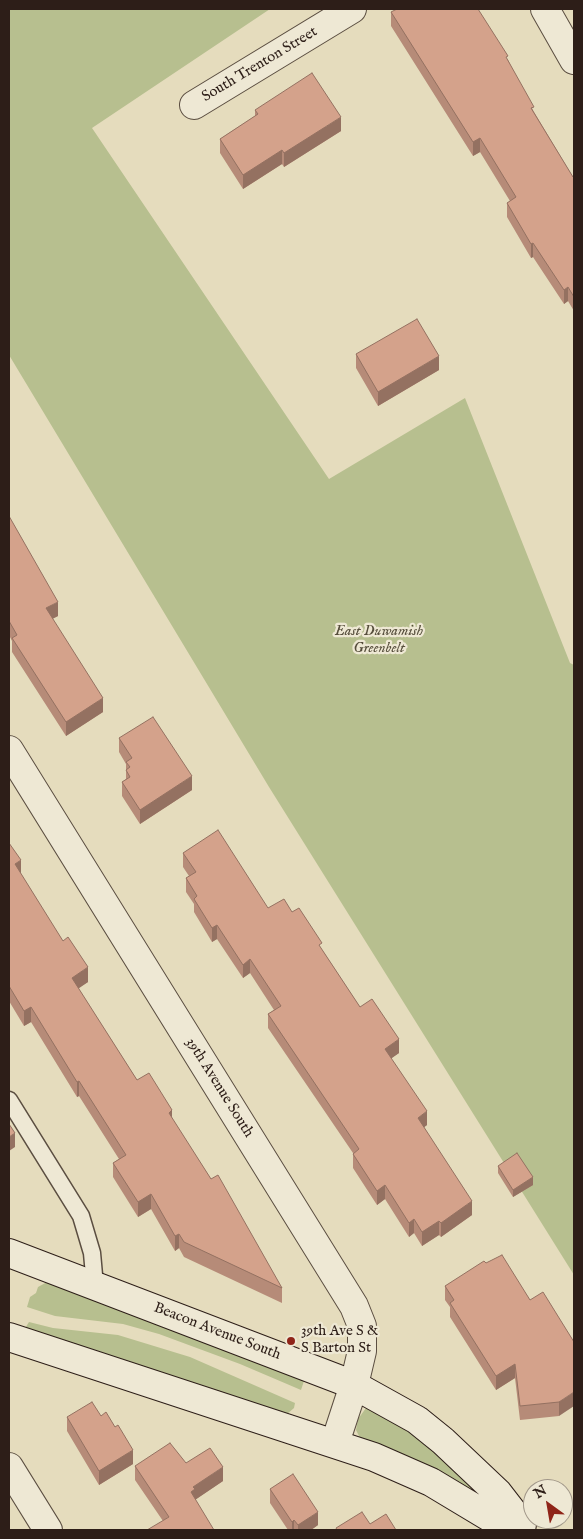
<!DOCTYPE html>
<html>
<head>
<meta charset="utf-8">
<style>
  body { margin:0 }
  #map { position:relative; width:583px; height:1539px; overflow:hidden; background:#e5dcbd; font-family:"IM FELL English",serif }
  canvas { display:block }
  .frame { position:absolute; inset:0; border:10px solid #2d1e18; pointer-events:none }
  .north { position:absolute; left:523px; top:1479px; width:50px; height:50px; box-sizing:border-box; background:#eee8d4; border:1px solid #a19789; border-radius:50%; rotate:328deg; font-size:14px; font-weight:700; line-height:20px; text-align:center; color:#2d1e18 }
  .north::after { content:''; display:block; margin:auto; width:18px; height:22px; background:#8f2418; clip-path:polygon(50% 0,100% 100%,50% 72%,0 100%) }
</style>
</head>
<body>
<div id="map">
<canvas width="583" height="1539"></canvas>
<div class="frame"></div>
<div class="north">N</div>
</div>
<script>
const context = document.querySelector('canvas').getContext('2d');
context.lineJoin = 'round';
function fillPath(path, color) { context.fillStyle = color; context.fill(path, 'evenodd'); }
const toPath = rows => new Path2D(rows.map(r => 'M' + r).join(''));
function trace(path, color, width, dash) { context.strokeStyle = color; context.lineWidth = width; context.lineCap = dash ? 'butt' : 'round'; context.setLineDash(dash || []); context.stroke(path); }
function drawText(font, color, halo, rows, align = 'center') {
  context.font = font + ' "IM FELL English",serif'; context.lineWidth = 4.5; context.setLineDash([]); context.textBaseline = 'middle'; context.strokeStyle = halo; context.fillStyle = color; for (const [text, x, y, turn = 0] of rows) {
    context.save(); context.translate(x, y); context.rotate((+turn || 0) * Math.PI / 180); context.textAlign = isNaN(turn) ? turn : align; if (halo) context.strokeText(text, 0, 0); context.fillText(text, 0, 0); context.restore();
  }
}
const green = toPath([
  [9,9,270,9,92,128,329,479,465,398,570,663,574,665,574,1275,269,787,9,355],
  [47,1282,299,1372,304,1381,301,1390,240,1364,159,1334,123,1324,55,1316,27,1307,30,1297,36,1293,38,1287],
  [29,1322,53,1328,118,1335,190,1357,295,1403,294,1408,286,1415,24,1330],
  [374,1405,432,1442,500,1512,425,1465,360,1438,356,1430,358,1419,366,1408]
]);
const lane = toPath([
  [9,1100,81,1216,92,1253,95,1286]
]);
const street = toPath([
  [545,9,574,60],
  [194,105,352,9],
  [9,750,354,1306,362,1326,362,1351,354,1385,335,1443],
  [9,1467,48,1530]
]);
const secondary = toPath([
  [9,1253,354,1385,417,1420,443,1441,498,1493,522,1524,521,1530],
  [9,1337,374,1457,431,1482,511,1530]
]);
const wall = toPath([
  [391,12,508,60,534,112,573,177,574,176,574,311,568,301,564,304,533,257,531,258,507,217,507,203,510,201,480,152,473,156,391,26],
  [255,110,341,131,284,167,282,164,243,189,220,153,220,139,255,116],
  [356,354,439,370,378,406,356,368],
  [9,516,58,616,52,619,103,712,66,736,12,652,12,641,9,635],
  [119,738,192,790,140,824,122,796,122,782,126,779,126,764,119,752],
  [9,843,21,874,88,982,78,988,137,1080,172,1119,211,1179,282,1288,282,1303,184,1257,179,1248,175,1251,151,1209,138,1217,113,1177,113,1163,119,1159,79,1096,77,1097,31,1022,24,1026,9,1001],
  [183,853,268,908,292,912,322,950,360,1007,399,1053,391,1058,427,1125,424,1127,472,1215,441,1237,439,1235,422,1246,414,1233,409,1237,385,1199,377,1205,353,1168,353,1153,268,1028,268,1014,274,1010,250,973,243,978,217,939,212,942,194,912,194,904,186,892,186,878,189,876,183,867],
  [498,1166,533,1185,513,1197,498,1173],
  [486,1263,530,1300,574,1342,559,1416,520,1420,515,1378,496,1390,450,1317,450,1307,445,1300,445,1286],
  [101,1416,115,1427,133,1464,99,1485,67,1431,67,1417],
  [186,1463,223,1481,163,1521,135,1480,135,1466],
  [270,1489,318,1525,311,1530,288,1530,270,1503]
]);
const shadedWall = toPath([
  [341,117,341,131,284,167,284,153],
  [480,138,480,152,473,156,473,142],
  [282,150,282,164,243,189,243,175],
  [533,243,533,257,531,258,531,244],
  [568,287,568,301,564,304,564,290],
  [439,356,439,370,378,406,378,392],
  [58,602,58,616,46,622,46,608],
  [103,698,103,712,66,736,66,722],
  [192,776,192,790,140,824,140,810],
  [21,860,21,875,15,864],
  [217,925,217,939,212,942,212,928],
  [250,959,250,973,243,978,243,965],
  [88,967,88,982,72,993,72,978],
  [31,1007,31,1022,24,1026,24,1011],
  [399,1039,399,1053,385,1063,385,1049],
  [79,1081,79,1096,77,1097,77,1082],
  [172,1110,172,1125,169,1113],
  [427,1111,427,1125,418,1132,418,1118],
  [15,1133,15,1147,9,1151,9,1137],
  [533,1177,533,1185,513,1197,513,1190],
  [385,1185,385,1199,377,1205,377,1191],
  [151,1194,151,1209,138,1217,138,1202],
  [472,1201,472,1215,441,1237,441,1223],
  [414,1219,414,1233,409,1237,409,1223],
  [439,1221,439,1235,422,1246,422,1232],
  [179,1234,179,1248,175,1251,175,1236],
  [515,1364,515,1378,496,1390,496,1376],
  [574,1392,574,1406,559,1416,559,1402],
  [133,1450,133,1464,99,1485,99,1471],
  [223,1467,223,1481,195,1500,191,1492,193,1487],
  [318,1512,318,1525,311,1530,298,1530,298,1525],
  [294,1520,294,1530,292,1530,292,1522]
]);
const building = toPath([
  [397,9,478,9,508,56,506,57,534,107,531,108,573,177,574,176,574,297,568,287,564,290,533,243,531,244,507,203,516,197,480,138,473,142,391,12,397,9],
  [312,73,341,117,284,153,282,150,243,175,220,139,258,114,255,110,312,73],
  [417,319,439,356,378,392,356,354,417,319],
  [9,516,58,602,46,608,103,698,66,722,12,638,17,635,9,621,9,516],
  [153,717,192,776,140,810,122,782,130,777,126,770,130,767,126,762,132,758,119,738,153,717],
  [218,830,268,908,284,899,292,912,299,908,322,943,319,945,360,1007,372,999,399,1039,385,1049,427,1111,418,1118,472,1201,441,1223,439,1221,422,1232,414,1219,409,1223,385,1185,377,1191,353,1154,359,1149,268,1014,281,1006,250,959,243,965,217,925,212,928,194,899,197,896,186,878,196,872,183,853,218,830],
  [9,843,21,860,15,864,20,872,63,941,68,937,88,967,72,978,137,1080,149,1073,172,1110,169,1113,211,1179,218,1175,282,1288,184,1242,179,1234,175,1236,151,1194,138,1202,113,1163,126,1155,79,1081,77,1082,31,1007,24,1011,9,986,9,843],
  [9,1124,15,1133,9,1137,9,1124],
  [517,1153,533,1177,513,1190,498,1166,517,1153],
  [502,1255,530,1300,543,1292,574,1342,574,1392,559,1402,520,1406,515,1364,496,1376,450,1303,454,1300,445,1286,484,1261,486,1263,502,1255],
  [92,1402,101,1416,106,1412,115,1427,118,1425,133,1450,99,1471,67,1417,92,1402],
  [170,1443,186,1463,210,1448,223,1467,193,1487,195,1489,191,1492,214,1530,147,1530,169,1517,135,1466,170,1443],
  [293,1474,318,1512,298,1525,294,1520,292,1522,270,1489,293,1474],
  [362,1512,370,1524,386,1514,396,1530,337,1530,336,1528,362,1512]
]);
const markers = [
  [291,1341,5,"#8f2418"]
];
const streetNames = [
  ["South Trenton Street",260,65,-31],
  ["39th Avenue South",219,1088,58],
  ["Beacon Avenue South",217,1332,21]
];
const parkNames = [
  ["East Duwamish",379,632],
  ["Greenbelt",379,649]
];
const poiNames = [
  ["39th Ave S &",301,1332],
  ["S Barton St",301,1349]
];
fillPath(green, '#b7bf8f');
trace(lane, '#5b4e41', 19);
trace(street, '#5b4e41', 30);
trace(secondary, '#2d1e18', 30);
trace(lane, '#eee8d4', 16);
trace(street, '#eee8d4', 28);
trace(secondary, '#eee8d4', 28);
fillPath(wall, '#b68b78');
fillPath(shadedWall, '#947161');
fillPath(building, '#d4a28b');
trace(building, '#947161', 1);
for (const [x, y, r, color] of markers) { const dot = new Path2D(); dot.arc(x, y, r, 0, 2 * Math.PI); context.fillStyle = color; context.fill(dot); trace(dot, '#eee8d4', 2); }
drawText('15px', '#2d1e18', '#eee8d4', streetNames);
drawText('italic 15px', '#564e3c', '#eee8d4', parkNames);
drawText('15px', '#2d1e18', '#eee8d4', poiNames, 'left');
</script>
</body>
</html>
